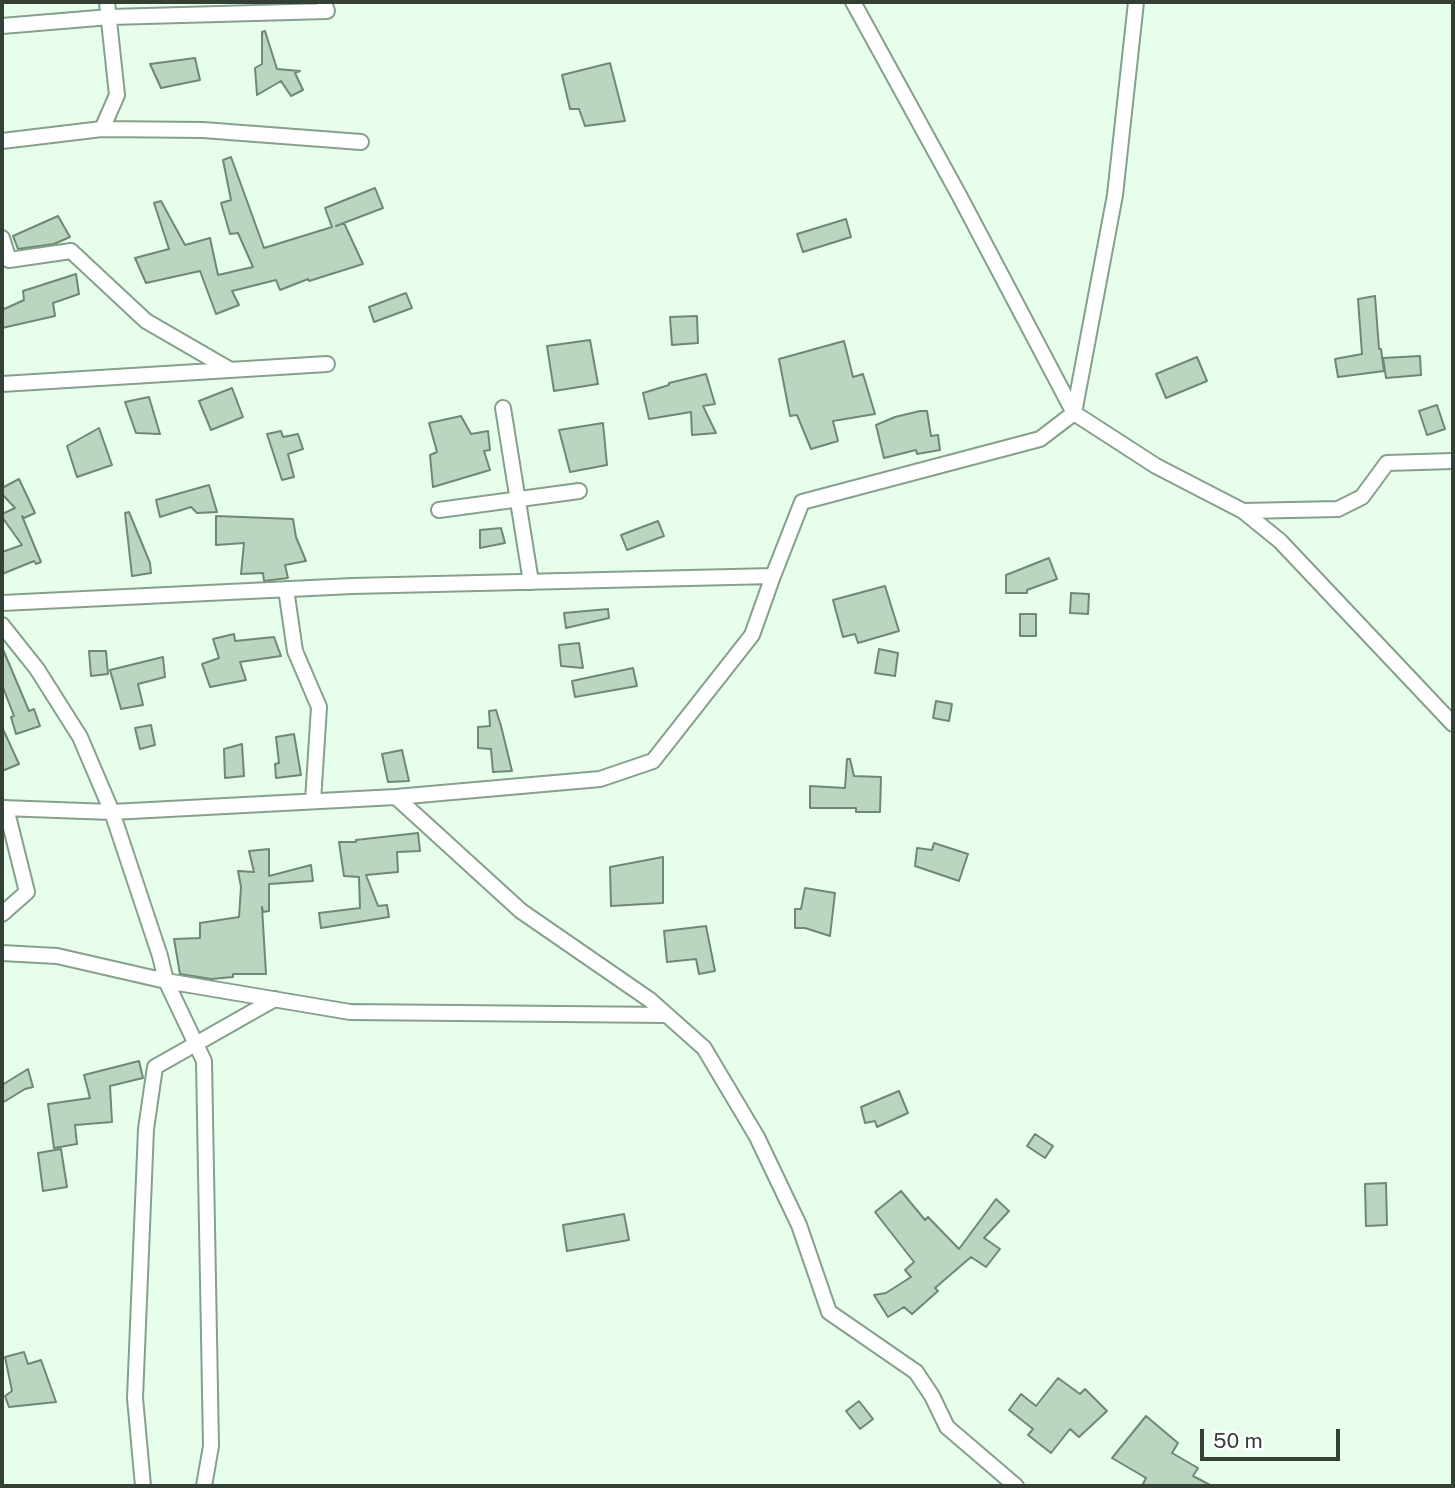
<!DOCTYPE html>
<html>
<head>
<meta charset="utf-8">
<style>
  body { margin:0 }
  #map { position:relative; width:1455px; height:1488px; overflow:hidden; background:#e7feec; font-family:"Public Sans",sans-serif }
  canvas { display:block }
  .frame { position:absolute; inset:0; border:4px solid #343f36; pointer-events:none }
  .scale { position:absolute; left:1200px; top:1429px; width:140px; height:32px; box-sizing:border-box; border:4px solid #343f36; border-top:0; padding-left:9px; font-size:21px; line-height:24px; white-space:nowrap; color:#343f36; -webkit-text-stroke:5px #fff; paint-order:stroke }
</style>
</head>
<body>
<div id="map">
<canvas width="1455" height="1488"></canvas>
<div class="frame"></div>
<div class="scale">50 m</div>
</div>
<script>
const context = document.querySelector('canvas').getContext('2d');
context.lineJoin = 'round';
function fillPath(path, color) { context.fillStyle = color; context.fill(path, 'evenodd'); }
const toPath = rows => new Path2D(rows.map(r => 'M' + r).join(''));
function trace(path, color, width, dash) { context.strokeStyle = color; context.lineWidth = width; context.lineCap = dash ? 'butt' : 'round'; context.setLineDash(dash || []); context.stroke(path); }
const building = toPath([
  [265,31,277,69,300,71,295,73,303,90,291,96,281,81,257,95,255,68,262,64,262,32,265,31],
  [195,58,200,80,161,88,150,64,195,58],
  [610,63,625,121,585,126,579,109,570,109,562,75,610,63],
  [231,157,264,248,332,227,325,208,375,188,383,208,336,226,344,223,363,264,309,281,308,279,280,290,276,280,232,291,239,305,216,314,200,271,146,283,135,258,169,249,154,203,161,201,185,245,210,238,218,275,253,267,238,233,230,234,221,203,231,200,223,160,231,157],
  [58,216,70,237,54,244,18,249,13,236,58,216],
  [846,219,851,237,803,252,797,234,846,219],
  [76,274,79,294,53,303,55,316,2,328,2,310,24,300,23,291,76,274],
  [406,293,412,308,374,322,369,307,406,293],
  [1375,296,1379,349,1381,349,1384,371,1338,377,1335,359,1362,354,1358,299,1375,296],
  [697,316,698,343,672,345,670,317,697,316],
  [590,340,598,384,554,391,547,346,590,340],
  [844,341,853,377,863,374,875,414,833,421,838,441,811,449,797,415,790,416,779,359,844,341],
  [1420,356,1421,375,1386,378,1383,358,1420,356],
  [1197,357,1207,381,1166,398,1156,374,1197,357],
  [706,374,715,404,703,406,716,433,692,435,691,412,649,419,643,393,669,385,669,383,706,374],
  [232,388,243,417,211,430,199,401,232,388],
  [149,397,160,434,136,433,125,402,149,397],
  [1437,405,1445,429,1427,435,1419,411,1437,405],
  [920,411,927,411,931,436,938,435,940,450,917,454,916,450,884,458,876,425,895,417,920,411],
  [461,416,471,434,488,431,490,450,484,451,490,470,433,487,430,455,437,452,429,423,461,416],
  [603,423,607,465,570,472,559,430,603,423],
  [99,428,112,465,77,477,67,446,99,428],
  [281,431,283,437,298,434,303,449,288,454,294,477,282,480,267,434,281,431],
  [19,479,35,513,24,518,22,516,41,562,36,564,34,561,2,574,2,552,22,545,2,517,2,514,15,508,2,494,2,488,19,479],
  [209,485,217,512,197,513,191,507,160,517,156,500,209,485],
  [129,512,150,563,151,573,132,576,125,513,129,512],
  [216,516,293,519,296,537,306,561,285,565,288,578,264,581,263,573,241,574,244,543,216,545,216,516],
  [658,521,664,536,627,550,621,535,658,521],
  [501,528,505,543,480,548,480,530,501,528],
  [1049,558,1057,579,1027,590,1027,593,1006,593,1006,575,1049,558],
  [885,586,899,631,858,643,855,634,843,637,833,600,885,586],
  [1071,593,1089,594,1088,614,1070,613,1071,593],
  [608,609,609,618,566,628,564,613,608,609],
  [1020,614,1036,614,1036,636,1020,636,1020,614],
  [234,634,235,641,274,637,281,656,240,662,246,680,210,687,202,664,219,658,213,639,234,634],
  [579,643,583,668,561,666,559,645,579,643],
  [2,647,29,711,34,709,40,726,16,734,11,717,14,716,2,685,2,647],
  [879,649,898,653,895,676,875,673,879,649],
  [89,651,106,651,108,674,91,676,89,651],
  [163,657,165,677,138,684,143,705,121,709,110,670,163,657],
  [633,668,637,686,575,697,572,681,633,668],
  [936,701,952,704,949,721,933,718,936,701],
  [496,710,501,726,512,771,493,772,491,749,478,748,478,727,490,726,489,711,496,710],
  [151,725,155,745,140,749,135,728,151,725],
  [2,727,19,764,2,771,2,727],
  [294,734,301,775,276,778,275,764,279,763,276,737,294,734],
  [242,744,244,776,225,778,224,749,242,744],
  [402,750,409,781,388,782,382,754,402,750],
  [847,759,850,759,854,776,881,777,880,812,856,812,856,808,810,808,810,786,845,788,847,759],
  [418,833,420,851,397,852,398,872,366,875,378,906,387,905,389,917,321,928,319,913,360,908,359,877,344,876,339,842,356,842,356,840,418,833],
  [934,843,968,854,959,881,915,866,917,848,932,850,934,843],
  [269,849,269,876,311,865,313,881,269,884,269,911,263,912,262,907,266,974,233,974,233,977,211,979,180,974,174,939,200,938,200,923,239,917,241,887,238,871,254,872,249,851,269,849],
  [663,857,663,903,611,906,610,867,663,857],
  [805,888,835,893,830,936,805,928,795,928,795,909,801,909,805,888],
  [706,926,715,971,699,974,696,959,667,962,664,931,706,926],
  [139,1061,143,1078,110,1086,112,1122,75,1125,77,1144,54,1148,48,1104,90,1098,84,1075,139,1061],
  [28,1069,33,1087,25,1089,2,1103,2,1085,28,1069],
  [899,1091,908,1113,877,1127,875,1121,865,1123,861,1107,899,1091],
  [1035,1134,1053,1146,1045,1158,1027,1146,1035,1134],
  [61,1149,67,1187,43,1191,38,1153,61,1149],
  [1386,1183,1387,1225,1366,1226,1365,1184,1386,1183],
  [901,1191,925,1220,928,1217,959,1249,996,1199,1009,1211,984,1238,1000,1249,986,1267,971,1257,935,1288,938,1291,912,1314,904,1307,888,1317,874,1295,886,1293,911,1277,905,1270,914,1262,875,1212,901,1191],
  [624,1214,629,1240,567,1251,563,1225,624,1214],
  [24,1352,28,1364,41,1360,56,1402,9,1407,5,1396,12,1391,5,1357,24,1352],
  [1058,1378,1080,1394,1085,1389,1107,1411,1079,1437,1070,1429,1051,1453,1028,1435,1033,1429,1009,1410,1021,1394,1036,1406,1058,1378],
  [859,1401,873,1419,860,1429,846,1411,859,1401],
  [1146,1416,1178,1443,1172,1453,1198,1468,1193,1476,1212,1486,1142,1486,1146,1478,1112,1458,1146,1416]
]);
const street = toPath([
  [853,2,959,195,1074,413,1156,466,1243,511,1280,541,1453,724],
  [2,26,110,17,327,11,324,2],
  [102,129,117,95,107,2],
  [2,141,102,129,203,130,361,142],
  [2,238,9,260,71,251,146,321,229,369],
  [2,384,327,364],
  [503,408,531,582],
  [439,510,579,491],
  [1243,511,1338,509,1362,497,1387,463,1453,461],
  [286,589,295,651,319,707,313,801],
  [2,603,352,586,773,576,802,502,1040,439,1074,413,1115,195,1136,2],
  [2,625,37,669,80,737,112,812,160,956,166,981,204,1061,211,1446,204,1486],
  [396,797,521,911,650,1000,704,1048,757,1137,799,1225,829,1312,916,1372,932,1396,947,1427,1016,1486],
  [2,808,112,812,396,797,600,779,653,761,752,635,773,576],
  [2,914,27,892,6,808],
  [2,953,57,956,166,981,350,1012,667,1015],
  [143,1486,135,1398,146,1129,155,1067,275,999]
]);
fillPath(building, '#bad6c0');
trace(building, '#6f8875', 2);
trace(street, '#86a08c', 18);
trace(street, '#fff', 14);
</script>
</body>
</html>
